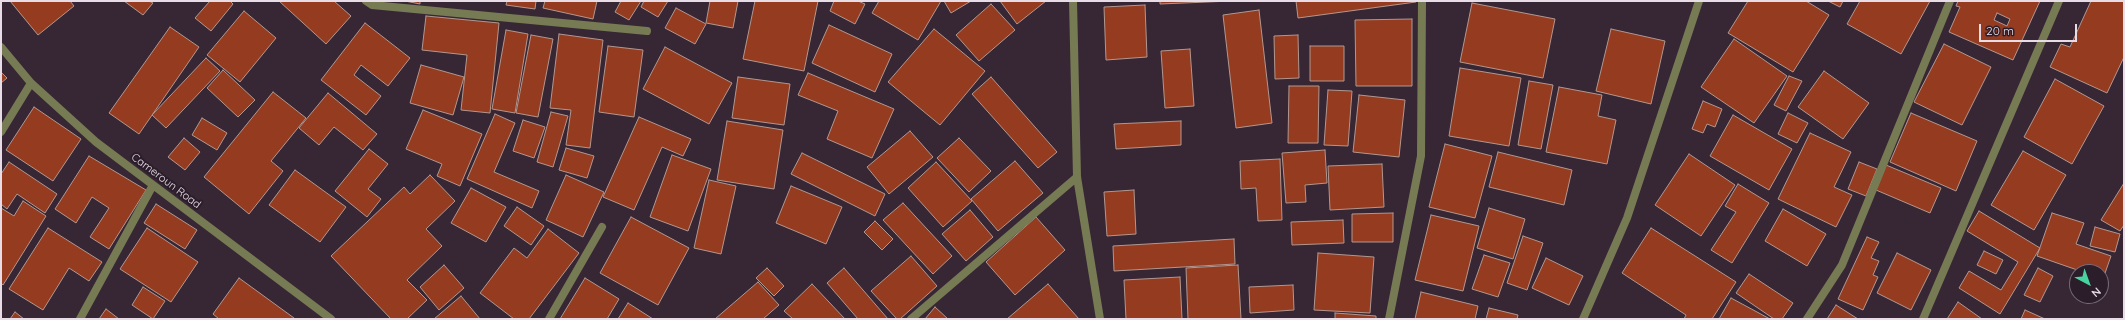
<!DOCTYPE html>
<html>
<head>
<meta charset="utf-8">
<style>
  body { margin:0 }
  #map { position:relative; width:2125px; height:320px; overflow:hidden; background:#372735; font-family:Quicksand,sans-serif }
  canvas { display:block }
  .frame { position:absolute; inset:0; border:2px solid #e8dde7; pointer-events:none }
  .north { position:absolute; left:2069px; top:264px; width:40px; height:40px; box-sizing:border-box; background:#2c1d2b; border:1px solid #776a76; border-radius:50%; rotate:139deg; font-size:11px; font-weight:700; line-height:16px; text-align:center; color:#e8dde7 }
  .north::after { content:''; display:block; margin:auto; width:14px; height:18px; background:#47d49e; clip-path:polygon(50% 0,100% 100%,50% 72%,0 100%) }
  .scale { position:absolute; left:1979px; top:24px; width:98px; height:18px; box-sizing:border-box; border:2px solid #e8dde7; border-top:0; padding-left:5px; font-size:12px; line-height:14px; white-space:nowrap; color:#e8dde7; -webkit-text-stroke:3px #2c1d2b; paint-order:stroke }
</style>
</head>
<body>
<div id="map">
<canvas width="2125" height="320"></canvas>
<div class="frame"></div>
<div class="north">N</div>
<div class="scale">20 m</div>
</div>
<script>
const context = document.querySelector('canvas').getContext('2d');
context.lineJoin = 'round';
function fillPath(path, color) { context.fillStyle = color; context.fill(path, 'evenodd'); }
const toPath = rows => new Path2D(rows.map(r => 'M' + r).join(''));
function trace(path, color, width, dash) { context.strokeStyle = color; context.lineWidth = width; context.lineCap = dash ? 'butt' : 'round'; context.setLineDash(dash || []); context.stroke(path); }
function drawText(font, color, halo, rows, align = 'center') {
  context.font = font + ' Quicksand,sans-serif'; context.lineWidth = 4; context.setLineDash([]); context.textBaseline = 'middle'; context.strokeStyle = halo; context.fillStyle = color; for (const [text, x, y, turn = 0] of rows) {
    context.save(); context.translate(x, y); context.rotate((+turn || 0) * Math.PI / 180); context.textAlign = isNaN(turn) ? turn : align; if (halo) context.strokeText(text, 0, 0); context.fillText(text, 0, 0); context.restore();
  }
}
const building = toPath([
  [10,1,70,1,74,6,38,35,10,1],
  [124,1,149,1,153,3,143,15,124,1],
  [210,1,230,1,233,4,211,31,195,18,210,1],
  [279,1,334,1,351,16,326,44,279,1],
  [405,1,420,1,420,4,405,1],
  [507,1,536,1,535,9,506,5,507,1],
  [545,1,597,1,593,19,543,8,545,1],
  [621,1,641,1,629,20,615,12,621,1],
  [644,1,668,1,658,17,641,7,644,1],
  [710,1,738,1,733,28,706,23,710,1],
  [755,1,818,1,804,71,743,59,755,1],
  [834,1,858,1,865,4,855,24,830,11,834,1],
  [879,1,941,1,918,40,872,13,879,1],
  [944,1,971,1,951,13,944,1],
  [1000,1,1046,1,1017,24,1000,1],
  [1160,1,1231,1,1160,4,1160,1],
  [1296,1,1415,1,1416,2,1298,18,1296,1],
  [1748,1,1806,1,1829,15,1793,72,1728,33,1748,1],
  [1828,1,1843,1,1840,7,1828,1],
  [1860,1,1930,1,1901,54,1847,24,1860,1],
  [1958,1,2040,1,2013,60,1949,32,1960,7,1956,6,1958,1],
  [1997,13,2010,19,2007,26,1994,20,1997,13],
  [2091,1,2124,1,2124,57,2107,93,2050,67,2061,44,2070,47,2091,1],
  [1472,3,1555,19,1543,78,1460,62,1472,3],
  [991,4,1015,30,979,61,956,35,991,4],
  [1145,5,1147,57,1106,60,1104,7,1145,5],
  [676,8,706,24,695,44,665,28,676,8],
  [1259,10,1272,123,1236,128,1223,15,1259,10],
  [244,11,276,38,240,82,207,55,244,11],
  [426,16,499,23,490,113,461,110,467,55,422,50,426,16],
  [1412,19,1412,86,1356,86,1355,20,1412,19],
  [365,23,410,58,388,86,361,65,354,75,381,96,366,115,321,80,365,23],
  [829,25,892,54,875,92,812,63,829,25],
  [170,27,199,47,139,134,109,113,170,27],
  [934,29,985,71,940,125,888,82,934,29],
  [1611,29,1665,41,1651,104,1596,91,1611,29],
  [506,30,528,34,515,113,492,109,506,30],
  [559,34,603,40,590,148,566,145,571,110,550,108,559,34],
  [531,35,553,39,538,117,516,113,531,35],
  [1298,35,1299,78,1275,79,1274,36,1298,35],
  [1734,39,1787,76,1754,123,1701,87,1734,39],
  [1944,44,1991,67,1962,125,1914,102,1944,44],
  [608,46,643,50,634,117,599,112,608,46],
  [1310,46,1344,46,1344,81,1310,81,1310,46],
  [665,47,732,83,709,124,643,89,665,47],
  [1190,49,1194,106,1165,108,1161,51,1190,49],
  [206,58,220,71,166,128,152,115,206,58],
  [421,65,464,77,453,115,410,103,421,65],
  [1460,68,1521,78,1509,146,1449,136,1460,68],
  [223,70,255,100,238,117,207,88,223,70],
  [1824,71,1869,103,1843,139,1798,107,1824,71],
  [1,72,7,78,1,83,1,72],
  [808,73,894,109,872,158,827,139,838,111,798,95,808,73],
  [1789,76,1802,81,1786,111,1774,105,1789,76],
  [738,77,790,84,784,125,732,118,738,77],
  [991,77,1057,152,1038,168,972,94,991,77],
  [2055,79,2104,106,2072,164,2024,137,2055,79],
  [1529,81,1553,85,1541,149,1518,145,1529,81],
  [1289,86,1319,86,1318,143,1288,143,1289,86],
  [1559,87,1602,95,1598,116,1616,120,1607,164,1546,152,1559,87],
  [1328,90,1352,91,1348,146,1324,145,1328,90],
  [273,92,306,118,271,161,283,171,249,214,204,177,273,92],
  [328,93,377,134,363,150,334,127,319,145,299,128,328,93],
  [1359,95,1405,100,1399,157,1353,152,1359,95],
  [1703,101,1722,109,1715,127,1707,124,1703,133,1692,129,1703,101],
  [34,107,81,139,53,181,6,150,34,107],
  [423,110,482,134,460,186,437,176,442,164,406,149,423,110],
  [551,112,568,116,553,167,537,162,551,112],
  [1788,113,1808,123,1797,143,1778,134,1788,113],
  [1911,113,1977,141,1956,191,1890,162,1911,113],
  [495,114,515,123,494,172,539,191,532,208,467,179,495,114],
  [1733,115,1792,149,1769,190,1710,156,1733,115],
  [639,117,691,139,683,156,662,147,634,210,603,197,639,117],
  [202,118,227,133,217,150,192,135,202,118],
  [523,120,545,127,534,158,513,151,523,120],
  [727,121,783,130,774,189,717,180,727,121],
  [1181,121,1181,145,1116,149,1114,124,1181,121],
  [910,131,933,157,889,194,867,167,910,131],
  [1810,133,1851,152,1834,187,1852,195,1836,227,1778,199,1810,133],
  [184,138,200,152,185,170,168,157,184,138],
  [959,138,991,171,969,192,937,158,959,138],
  [1445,144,1492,156,1475,218,1429,207,1445,144],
  [566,148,594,156,587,178,559,170,566,148],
  [369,149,388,164,368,189,381,199,367,217,335,191,369,149],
  [1325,150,1327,183,1305,185,1306,202,1286,203,1282,153,1325,150],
  [2023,151,2066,175,2034,230,1991,205,2023,151],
  [1498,152,1572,170,1564,205,1489,187,1498,152],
  [802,153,885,194,875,216,791,174,802,153],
  [1689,154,1735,185,1701,236,1655,205,1689,154],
  [672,155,711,169,688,231,650,217,672,155],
  [89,156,146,190,109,249,90,237,109,208,92,197,76,223,55,209,89,156],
  [1280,159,1282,220,1258,221,1256,188,1241,189,1240,161,1280,159],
  [1015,161,1043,193,998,231,971,199,1015,161],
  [9,162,57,194,45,213,17,194,7,209,1,204,1,174,9,162],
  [936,162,972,201,943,227,908,188,936,162],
  [1859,162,1877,169,1866,196,1848,189,1859,162],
  [1382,164,1384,207,1330,210,1328,166,1382,164],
  [1886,165,1941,188,1930,213,1876,190,1886,165],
  [295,170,346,207,320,242,269,205,295,170],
  [430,175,455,201,426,229,442,246,407,280,427,300,407,319,391,319,331,256,404,187,410,194,430,175],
  [566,175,604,192,583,237,546,220,566,175],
  [709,180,736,186,721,254,694,248,709,180],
  [2124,183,2124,225,2120,231,2101,220,2124,183],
  [1738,184,1769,203,1732,263,1711,250,1736,212,1725,206,1738,184],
  [791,186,842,207,826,244,776,223,791,186],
  [471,188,506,207,486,242,451,223,471,188],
  [1134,190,1136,234,1107,236,1104,192,1134,190],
  [23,201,46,216,3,285,1,283,1,208,14,216,23,201],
  [903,203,952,256,933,274,883,220,903,203],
  [156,204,197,230,185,249,144,223,156,204],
  [517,207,544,226,531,245,504,226,517,207],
  [1489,208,1525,219,1513,259,1477,248,1489,208],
  [1783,209,1826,234,1807,266,1765,241,1783,209],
  [970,210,993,237,966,261,942,234,970,210],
  [1979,211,2040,248,2000,314,1959,288,1969,271,2001,290,2018,262,1967,231,1979,211],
  [1393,213,1393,242,1352,242,1352,214,1393,213],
  [2052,213,2084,223,2076,244,2111,256,2103,279,2101,278,2101,272,2083,272,2037,256,2052,213],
  [1431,215,1479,226,1463,291,1415,280,1431,215],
  [631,217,689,248,658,305,600,273,631,217],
  [1036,217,1065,250,1015,295,986,262,1036,217],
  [1343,220,1344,243,1292,245,1291,222,1343,220],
  [875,221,893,239,882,250,864,232,875,221],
  [2095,227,2120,234,2115,252,2090,246,2095,227],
  [48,228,102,262,89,281,69,268,43,310,9,289,48,228],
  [147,228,198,262,171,302,120,269,147,228],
  [1651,228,1736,282,1712,319,1684,319,1686,315,1622,273,1651,228],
  [548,229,579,253,529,319,514,319,480,293,514,248,527,258,548,229],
  [1523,236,1543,243,1527,290,1507,283,1523,236],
  [1867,237,1879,242,1871,258,1879,261,1873,275,1878,277,1863,310,1838,299,1867,237],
  [1234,239,1235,264,1114,271,1113,246,1234,239],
  [1984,251,2003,260,1996,274,1977,265,1984,251],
  [1318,253,1374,257,1370,313,1314,310,1318,253],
  [1897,253,1931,270,1911,310,1877,293,1897,253],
  [1484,255,1510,263,1498,297,1472,289,1484,255],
  [911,256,937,286,900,319,897,319,871,291,911,256],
  [1546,258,1583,276,1569,305,1532,288,1546,258],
  [444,265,464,288,439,310,420,287,444,265],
  [1238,265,1241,319,1188,319,1186,268,1238,265],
  [767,268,784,286,774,296,756,278,767,268],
  [844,268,888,319,858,319,827,283,844,268],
  [2038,268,2053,276,2040,302,2024,295,2038,268],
  [1749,274,1793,303,1782,319,1774,319,1736,293,1749,274],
  [1180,277,1182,319,1126,319,1124,280,1180,277],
  [239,278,294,318,293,319,219,319,213,314,239,278],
  [585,278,619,299,607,319,560,319,585,278],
  [758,282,779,305,763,319,715,319,758,282],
  [812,284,845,319,793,319,784,311,812,284],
  [1048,284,1079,319,1007,319,1048,284],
  [1293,285,1294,310,1250,313,1249,287,1293,285],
  [143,287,165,301,153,319,132,305,143,287],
  [1421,292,1478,306,1475,319,1415,319,1421,292],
  [461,296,480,319,434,319,461,296],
  [1731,298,1770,319,1719,319,1731,298],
  [1958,302,1982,319,1947,319,1958,302],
  [628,303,653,319,618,319,628,303],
  [1836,305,1858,319,1827,319,1836,305],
  [935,307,948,319,925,319,935,307],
  [1489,308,1518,315,1517,319,1486,319,1489,308],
  [106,309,119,319,99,319,106,309],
  [2025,310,2045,319,2021,319,2025,310],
  [15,312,24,319,10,319,15,312],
  [1335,313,1376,316,1376,319,1335,319,1335,313]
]);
const street = toPath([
  [366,1,372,5,647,31],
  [1073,1,1077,177,1100,319],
  [1,47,31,83,96,142,331,319],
  [1,132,31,83],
  [80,319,153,185],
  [549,319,602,227],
  [911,319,1077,177],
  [1389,319,1421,156,1422,1],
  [1583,319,1627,218,1699,1],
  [1807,319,1842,265,1950,1],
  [1923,319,2059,1]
]);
const streetNames = [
  ["Cameroun Road",166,181,37]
];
fillPath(building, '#953c20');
trace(building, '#b2978f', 1);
trace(street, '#767b54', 8);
drawText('11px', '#e8dde7', '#2c1d2b', streetNames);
</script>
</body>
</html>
